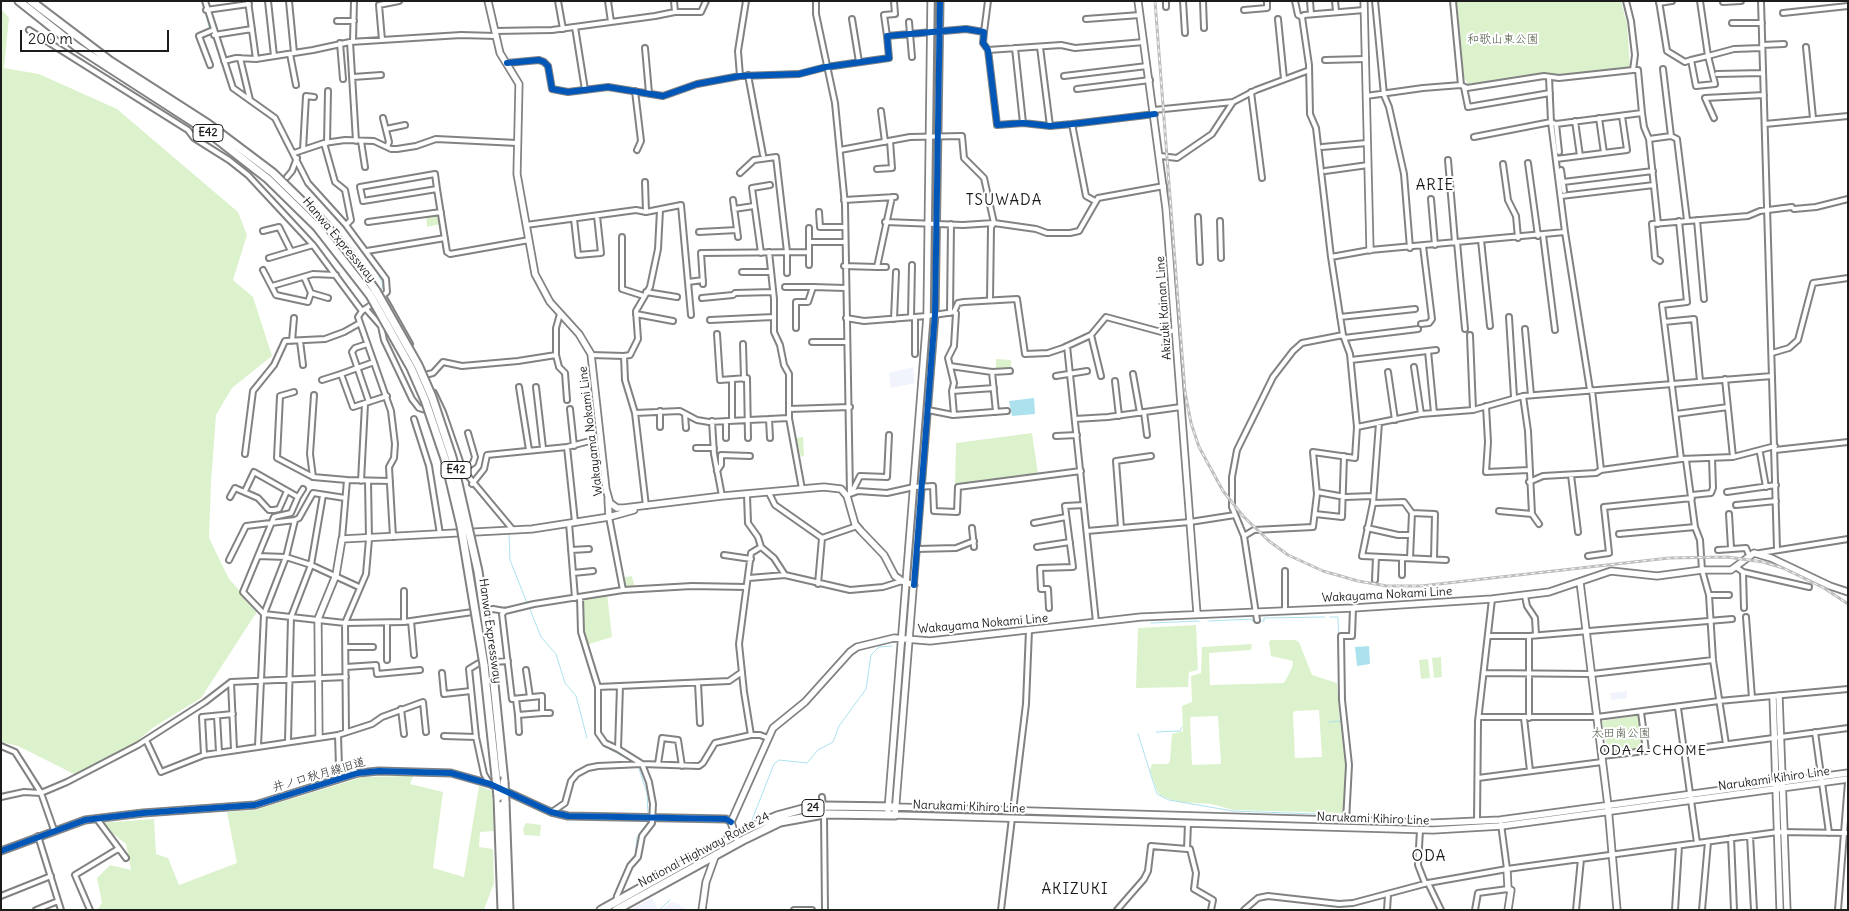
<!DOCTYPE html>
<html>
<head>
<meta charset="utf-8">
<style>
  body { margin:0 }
  #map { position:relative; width:1849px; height:911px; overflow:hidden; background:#fff; font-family:Delius,sans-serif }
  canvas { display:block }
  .frame { position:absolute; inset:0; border:2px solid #1c1c1c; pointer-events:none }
  .scale { position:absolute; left:20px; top:30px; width:149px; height:22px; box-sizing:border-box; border:2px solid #1c1c1c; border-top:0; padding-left:6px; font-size:15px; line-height:18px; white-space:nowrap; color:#1c1c1c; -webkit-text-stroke:4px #fff; paint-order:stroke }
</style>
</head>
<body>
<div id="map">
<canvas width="1849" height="911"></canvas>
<div class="frame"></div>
<div class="scale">200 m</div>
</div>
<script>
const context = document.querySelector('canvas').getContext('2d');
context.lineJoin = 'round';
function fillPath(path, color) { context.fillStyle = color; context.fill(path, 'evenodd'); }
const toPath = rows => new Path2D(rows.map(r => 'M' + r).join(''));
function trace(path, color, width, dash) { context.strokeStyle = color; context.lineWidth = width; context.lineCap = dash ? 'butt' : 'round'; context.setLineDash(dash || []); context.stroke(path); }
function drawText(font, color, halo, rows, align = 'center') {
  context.font = font + ' Delius,"Klee One",sans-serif'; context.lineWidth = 4; context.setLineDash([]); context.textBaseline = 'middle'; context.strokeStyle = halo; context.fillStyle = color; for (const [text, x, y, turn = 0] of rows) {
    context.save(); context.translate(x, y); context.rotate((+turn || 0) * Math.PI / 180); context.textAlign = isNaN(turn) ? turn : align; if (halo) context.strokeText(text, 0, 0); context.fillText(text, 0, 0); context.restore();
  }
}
const built = toPath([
  [913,367,915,383,891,388,889,373],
  [1627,691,1627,698,1611,700,1610,693],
  [652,898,658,910,630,910],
  [675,902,687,910,661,910,670,903]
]);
const green = toPath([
  [1457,1,1621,1,1627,24,1630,68,1561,75,1537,74,1468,84,1464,78],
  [1,9,9,18,4,68,39,74,117,109,238,212,247,235,233,280,253,297,272,356,232,388,216,415,211,483,209,538,229,579,258,610,201,698,154,727,109,764,76,775,18,746,1,742],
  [439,214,441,224,427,227,426,215],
  [996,359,1011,360,1011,370,996,370],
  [1032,433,1038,474,955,485,956,443],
  [803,437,804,456,801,457,796,438],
  [632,576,635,588,623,589,620,578],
  [607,593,612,637,586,645,582,630,581,598],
  [1196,625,1198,670,1189,672,1188,687,1136,688,1138,628],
  [1271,640,1295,640,1299,642,1312,675,1337,683,1340,723,1346,764,1343,813,1234,810,1211,804,1178,802,1161,796,1157,791,1150,770,1152,764,1168,764,1170,761,1172,734,1183,731,1182,706,1192,702,1191,676,1201,673,1202,647,1252,644,1251,650,1209,653,1210,685,1284,683,1292,668,1293,661,1271,656,1269,642],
  [1319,710,1322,757,1295,758,1293,713,1295,711],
  [1218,716,1221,764,1192,765,1190,719,1191,717],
  [1441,657,1442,677,1434,678,1432,658],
  [1428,659,1430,678,1421,679,1419,660],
  [1639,715,1644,748,1642,750,1613,751,1608,754,1602,721],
  [413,776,410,784,443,792,433,868,464,877,479,786,492,791,494,831,480,832,479,847,493,849,494,883,484,910,97,910,102,903,97,878,110,865,131,870,126,844,100,823,154,819,156,854,168,858,179,885,237,863,227,812,255,810,363,777],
  [526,823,541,825,540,836,524,835,523,828]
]);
const water = toPath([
  [1034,398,1035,414,1012,416,1009,401],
  [1369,646,1370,664,1357,666,1355,647]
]);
const stream = toPath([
  [203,2,209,27],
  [212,34,231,88],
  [272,118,278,128],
  [298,167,306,184,349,232],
  [375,267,383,285,380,293],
  [364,308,369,302],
  [377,324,383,341],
  [385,347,411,403,420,412,426,414],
  [456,459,463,476,470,483],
  [473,486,505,525,505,528],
  [509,534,510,560,527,603],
  [529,607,541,637,556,654,565,683,576,696,587,738],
  [1209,621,1252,619,1252,621,1264,621,1264,618,1325,617],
  [1151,623,1199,621],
  [1329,722,1341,721,1338,617,1330,617],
  [1156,732,1180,731,1182,727],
  [1138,734,1157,794,1169,800,1233,811,1344,815,1347,765,1341,721],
  [611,750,634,762],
  [639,769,647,793,648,814],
  [752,820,774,764,779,760,807,763,818,750,833,742,839,726,866,689,871,655,879,647,892,646],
  [635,858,637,837,648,822],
  [659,910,670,900]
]);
const street = toPath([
  [205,1,233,88,275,118,308,183,346,225,386,279,387,292,380,298],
  [248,1,256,59],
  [268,1,274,56],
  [289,1,294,53],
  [558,1,563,29],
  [608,1,611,22],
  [674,1,675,12],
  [816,1,816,14,835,103,845,205,850,494],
  [1166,1,1166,7],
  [1183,1,1185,33],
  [1203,1,1204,28],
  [1295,1,1298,15,1302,17],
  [1310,1,1311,14],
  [1335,1,1336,11],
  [1375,1,1384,95,1389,107,1404,174,1410,248],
  [1453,1,1461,85],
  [1626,1,1631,21,1635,55,1633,70,1638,70,1642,113],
  [1659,1,1667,51,1685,62,1691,60,1708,56,1715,84,1696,86,1691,60],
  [1700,1,1708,56,1734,49,1762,48],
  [1761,1,1777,549],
  [1723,2,1741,1],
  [1659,3,1672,1],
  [206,10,249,4],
  [1244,10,1267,8,1267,1],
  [1783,13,1848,6],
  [852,19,859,62],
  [1086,19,1140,15],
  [1278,19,1284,79],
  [337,21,354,21],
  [909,22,912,57],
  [1732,23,1762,23],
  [575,27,585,90],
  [29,30,188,130,194,138,229,160,248,175,313,245,362,311],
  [495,31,552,30,655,16,675,12,701,12,706,1],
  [984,32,988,1],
  [214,35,252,29],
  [887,36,884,15,895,14,894,1],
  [382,40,379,5,399,1],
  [353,41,354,1],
  [350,42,356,141],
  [340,43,343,79],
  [1762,45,1784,44],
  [1040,47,1050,126],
  [1806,47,1813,118],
  [645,48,649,93],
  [1015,48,1023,123],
  [988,50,1061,45,1075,48,1144,42],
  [290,54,296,85],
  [240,58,250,100],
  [1325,60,1366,59],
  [224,61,236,58,256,59,313,50,350,42,461,35,496,36],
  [507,63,539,60,544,62,548,66,552,89,568,92,608,87,663,96,697,84,740,76,799,74,826,67,889,58,887,36,966,29,984,32,983,43,988,50,997,125,1023,123,1050,126,1072,124,1155,114],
  [210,65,199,36,213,30],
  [1717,74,1763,73],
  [748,75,763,155],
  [740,76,738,51,746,1],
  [1064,76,1147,66],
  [353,77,381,75],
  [1549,77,1551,122,1565,232,1590,390],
  [1464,87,1468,107,1550,93],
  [1077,89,1150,80],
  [635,91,641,141,637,150],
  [1251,92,1262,178],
  [1366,96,1423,88,1461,85,1467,88,1544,76,1559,78,1633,70],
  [1154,110,1233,102],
  [881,111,885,142],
  [383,118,389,142,387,147],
  [1599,118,1604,153],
  [1714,118,1705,98,1764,95],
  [1575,121,1580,156],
  [1072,124,1086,196,1095,201],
  [1556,124,1559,152],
  [1765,124,1848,116],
  [386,129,405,125],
  [1671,136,1677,139,1687,220],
  [1474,137,1551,122,1556,124,1642,113,1644,127,1649,139,1658,224],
  [1649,139,1671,136,1663,69],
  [361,141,365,167],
  [324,143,335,182,345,190,351,220,346,225],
  [327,143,328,91],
  [1322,147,1367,143],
  [303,150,306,96,314,97],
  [840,150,910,137,962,136,964,158,984,178,994,223,1036,229,1047,233,1070,233,1079,231,1098,198,1164,186],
  [294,153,324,143,345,140,374,141,391,149,397,149,416,146,436,139,517,143],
  [1160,156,1177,158,1212,134,1233,102,1256,90,1307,71],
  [1556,159,1627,150,1622,116],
  [1448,160,1455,242],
  [1528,163,1538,236],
  [1503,164,1508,200,1516,216,1518,238],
  [877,169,892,168,890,141],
  [1561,170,1564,191],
  [1325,171,1368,165],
  [740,173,754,160,776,157,787,252,787,273],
  [287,177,292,171,297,158],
  [645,182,646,212],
  [1563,182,1653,171],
  [437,189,435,174,360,187,363,201,437,189,447,252,450,254,529,240],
  [1561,196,1654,185],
  [1431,199,1435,245],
  [733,200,738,237],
  [844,200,895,197],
  [734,209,754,206],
  [1794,209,1816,207,1848,199],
  [819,212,820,227,844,227],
  [1198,217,1200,262],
  [574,219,578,255,601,253,597,216],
  [1697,220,1704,299],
  [1220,221,1221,258],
  [1679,221,1687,302,1662,305,1681,459],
  [368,222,441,212],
  [885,222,963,225,994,223,991,227,990,300],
  [526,225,636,210,646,212,681,205,691,315],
  [809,228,809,265],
  [263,231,279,227,291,251],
  [699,232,737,230],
  [1543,235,1555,330],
  [622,237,622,289,644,296],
  [1481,240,1490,326],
  [809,242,844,242],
  [1457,242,1465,329],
  [367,251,445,238],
  [769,252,774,299,774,332,780,345,784,365,789,374,789,418,802,489],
  [761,253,752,188,770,185],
  [1331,257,1316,128,1310,114,1309,65,1302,17,1304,15,1364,10],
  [269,258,313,245],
  [1660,261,1655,258,1652,224,1748,216,1760,211,1792,207],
  [844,266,877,267,892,197],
  [877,267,886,267],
  [263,270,276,295,308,302,311,293,328,298],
  [742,272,770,272],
  [304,277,311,293],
  [688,282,703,280],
  [703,284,701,253,809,252],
  [272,286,313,274,336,275],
  [785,287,813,287],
  [646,292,677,297],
  [383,296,410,344],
  [702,298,733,295,735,293,773,292],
  [374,303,362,311,358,317,391,411,395,444,394,458,389,467,393,537],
  [366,309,381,326,384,340,412,399,419,408,429,411],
  [954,312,956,313,954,346,948,358,954,383,952,391,954,415],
  [950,313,951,224],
  [636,314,673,321],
  [911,317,912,265],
  [1340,317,1415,309],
  [1509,317,1514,397],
  [846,318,864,321,927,316,954,312,958,303,964,302,1017,299,1025,354,1048,353,1063,348,1091,335,1106,317,1165,333,1175,330],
  [894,319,896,272],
  [710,320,773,317],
  [1664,322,1694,319,1700,381],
  [1421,324,1429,323,1432,319,1423,246],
  [796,328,796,302,808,302,813,287,845,288],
  [1525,329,1531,395],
  [717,334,720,380,747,378,748,438],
  [1091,335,1101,376],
  [1470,335,1473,410],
  [1344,338,1418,329],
  [292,341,294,318],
  [300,341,303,365],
  [812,342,847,342],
  [367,344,355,348,352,352,369,402],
  [743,344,744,379],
  [1067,346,1096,622],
  [1428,351,1434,413],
  [1772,353,1789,348,1798,340,1813,283,1848,278],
  [915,354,915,317],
  [556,355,559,367,565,373,567,400],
  [591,355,624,356,625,380,635,413],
  [624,356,630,355,638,339,636,311,650,287,658,249,660,210],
  [1351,360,1436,350],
  [950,366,992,372,996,412],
  [1414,367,1421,414],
  [992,372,1010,371],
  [1388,372,1395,420],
  [341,374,374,362],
  [1133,374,1140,413],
  [425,375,433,373,443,362,462,366,518,361,556,355,556,328,560,314],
  [1056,376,1087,371],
  [1725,379,1733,457],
  [322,380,341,374,353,407,387,396],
  [732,381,732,420],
  [1115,381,1119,416],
  [519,387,529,450],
  [536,387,543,448],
  [1592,390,1601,470],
  [952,391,994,388],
  [294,392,280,396,277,458,313,477,347,480],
  [434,393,443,412,463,470,513,530],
  [1523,396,1528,431,1532,514,1539,524],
  [1486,406,1488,442,1486,472,1529,470],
  [570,409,574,446],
  [789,409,850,407],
  [928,410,953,415,1007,411],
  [660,411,660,427],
  [1144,412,1147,435],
  [685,414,686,428],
  [1676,414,1728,407],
  [414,419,429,466,440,534],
  [769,419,770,438],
  [1075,419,1108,417,1181,407],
  [712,421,714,454,722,496],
  [1379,423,1373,503,1404,502,1412,513,1410,558],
  [1357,427,1421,414,1473,410,1523,396,1772,376],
  [1056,436,1077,435],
  [726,438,726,421],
  [567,447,575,522],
  [696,448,714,448],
  [1775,450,1848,442],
  [1760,453,1766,487],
  [245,454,253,391,274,365,285,341,325,339,344,332,360,323],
  [1686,460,1695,527,1700,540,1702,570,1709,595,1713,660,1726,744],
  [463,470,473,463,475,457,468,433],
  [717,471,721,465,721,455,750,456],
  [1571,475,1578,532],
  [313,477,310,454,314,395],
  [361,481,365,404],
  [1529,482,1543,476,1596,473,1601,470,1681,459,1733,457,1775,446],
  [472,484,484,469,487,455,567,447,590,441,601,444],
  [245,491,254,472,298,497,291,513,274,517,243,592,264,614,286,557,295,520],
  [852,492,860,476,887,477,889,435],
  [1317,492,1345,497,1373,496],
  [1727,492,1776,485],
  [769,493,775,505,822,538,857,526],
  [850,494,858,491,887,493,914,487,933,486,934,511,957,512,958,487,1081,471],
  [747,495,748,523,758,537,761,547,751,553,739,644,744,692,751,735],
  [1692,495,1711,493,1713,488,1712,458],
  [230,497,235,488,258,498,269,510,274,510,279,509,287,491],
  [298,497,303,489],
  [1373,503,1362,556,1446,560],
  [1736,505,1776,501],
  [646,506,635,413,680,411,697,420,709,422,789,418],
  [1499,511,1532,514],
  [1412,513,1435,514,1434,559],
  [1315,514,1342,517,1344,456],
  [1729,514,1731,548],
  [609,517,623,590],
  [569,523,575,598],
  [1034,523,1066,517],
  [972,528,974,547],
  [1121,528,1116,461,1151,456],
  [1367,528,1398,535,1411,535],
  [1087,531,1190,522,1235,515],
  [1619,534,1695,527],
  [1244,536,1254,530,1313,527,1317,494,1313,452,1355,458,1357,427,1350,354,1343,335,1331,257,1370,250,1565,232],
  [342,539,347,480,390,481],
  [761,547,774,558,785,575],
  [1037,547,1070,542],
  [917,549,956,548,974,541],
  [571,550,589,549],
  [1718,550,1746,548,1749,555],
  [1760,553,1848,539],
  [724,555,751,559],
  [258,556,286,557,311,565,359,587],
  [1588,556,1609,553,1604,507,1692,498],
  [229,560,246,526,295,520,299,518,313,493,345,498],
  [1736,567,1743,572,1809,587],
  [1743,572,1744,608],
  [573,573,593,571],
  [1402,575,1402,558],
  [749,578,785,575,850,590,883,587,902,581],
  [1375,580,1376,557],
  [818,584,822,538],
  [404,591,404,622],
  [1709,595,1729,595],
  [1525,596,1527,606,1535,618,1536,635],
  [580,597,581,632,598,687,598,733,605,743,618,749,642,764,649,782,653,804,652,823,642,836,638,857,630,866,617,896,616,902],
  [1049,608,1048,589,1041,589,1040,568,1073,567,1065,506,1084,505],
  [1285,610,1285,571],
  [505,611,502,614,512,699,542,696,542,713,518,715,516,699],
  [1746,617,1752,698],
  [1257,620,1244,536,1232,507,1232,477,1237,450,1273,377,1293,351,1302,343,1343,335],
  [411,621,414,655],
  [387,623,387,660],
  [1488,636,1529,636,1732,619],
  [346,647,373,647],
  [346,667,376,665,377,674,420,670],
  [526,670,530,697],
  [442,673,444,694,471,691],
  [1484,673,1592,674,1713,660],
  [231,682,234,750],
  [698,683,700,723],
  [598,687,729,681,742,672],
  [1678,708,1697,843],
  [401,709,404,734],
  [542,713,550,713],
  [518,715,519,732],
  [217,716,219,752],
  [1480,717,1597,717,1719,701,1848,689],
  [1524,718,1530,771],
  [1529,718,1529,636],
  [346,732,345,623,366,574,369,539,368,481],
  [1815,732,1829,833],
  [338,735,339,767,354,770,358,773],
  [444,736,476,737],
  [146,740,161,772,204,755,338,735,372,724,382,717,423,702,426,732],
  [288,741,291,617,311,565,323,495],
  [1,746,15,752,24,766,41,793,54,830],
  [258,746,264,614,345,623,404,622,493,609,505,611,534,604,623,590,692,586,746,587],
  [618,749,620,686],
  [1684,750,1848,728],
  [204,755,202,717,233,714],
  [1602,756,1646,751,1641,712],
  [658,764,662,738,678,740,682,766],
  [1478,778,1602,762],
  [490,784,484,774,476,737,469,669,479,663,508,661],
  [1,797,24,792,41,793,67,782,138,745,205,702,231,682,346,677],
  [822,797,824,814,825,910],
  [1013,811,1026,704,1029,630],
  [552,812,565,803,571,781,577,774,588,768,598,766,642,764,699,766,703,763,715,743,751,735,760,735,768,738],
  [97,819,126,858],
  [1346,821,1349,765,1342,700,1341,636,1352,636,1353,608],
  [1477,821,1478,721,1492,599],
  [1501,824,1507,869],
  [1420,830,1418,865,1425,883],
  [38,836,61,910],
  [1750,836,1754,910],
  [1731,838,1734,910],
  [1187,849,1190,849,1196,873,1194,889,1213,900,1211,910],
  [1428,883,1441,910],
  [1,896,51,876],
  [36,910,58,901],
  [90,910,75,875,118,849],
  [794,910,812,910],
  [1001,910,1012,818],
  [1117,910,1144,879,1148,871,1151,846,1187,849,1188,823],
  [1244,910,1258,898,1268,896,1339,904,1353,903,1428,883,1507,869,1778,832,1848,833],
  [1387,910,1388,895],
  [1475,910,1478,893,1508,889],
  [1576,910,1581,859],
  [1675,910,1679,846],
  [1702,910,1708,842],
  [1838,910,1848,782]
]);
const secondary = toPath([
  [488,1,500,53,519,84,517,174,535,274,550,302,579,334,591,354,606,489,610,503,617,508,624,508,722,496,824,487,841,489,847,496,855,524,861,531,884,555,895,576,902,581,914,585],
  [940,1,935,314,895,815,1433,830,1501,826,1848,779],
  [1138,1,1166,209,1197,614],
  [1364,1,1370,250],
  [608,499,609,517],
  [1580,582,1608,806,1617,910],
  [1779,696,1787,910],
  [1773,697,1780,910],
  [319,736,318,619,336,575,342,539,532,529,609,517,634,510],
  [896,807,1434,823,1500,820,1848,773],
  [888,810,927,316,931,1],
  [736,838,731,822,773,728,805,702,850,652,857,647,894,638,930,641,1141,617,1353,608,1492,599,1549,592,1611,571,1657,576,1702,570,1731,570,1754,553,1771,558,1830,586,1848,592],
  [1,851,85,820,143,813,255,805,358,773,379,771,451,773,490,784,551,812,568,816,726,819,731,822],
  [1507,869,1508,889,1511,890,1508,910],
  [702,910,706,882,716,854]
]);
const highway = toPath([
  [19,1,77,47,204,129,268,179,317,227,370,295],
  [31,1,110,61,208,124,273,173,323,222,354,260,376,291],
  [492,664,504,782],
  [484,665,496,777],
  [498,797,502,910],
  [505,802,509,910],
  [601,910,745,830,777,816,803,809,824,806,896,807],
  [616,910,745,839,780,822,824,814,895,815]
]);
const rail = toPath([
  [1155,1,1185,392,1191,423,1199,447,1223,491,1243,516,1269,541,1288,555,1323,571,1358,581,1387,586,1421,586,1669,558,1727,557,1763,562,1783,568,1824,588,1848,604]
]);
const highwayBridge = toPath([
  [376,291,418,365,432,397,452,457,478,571,492,664],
  [370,295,411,368,425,400,445,459,461,526,484,665],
  [496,777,498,797],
  [504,782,505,802]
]);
const cycleway = toPath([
  [507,63,539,60,544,62,548,66,552,89,568,92,608,87,663,96,697,84,740,76,799,74,826,67,889,58,887,36,966,29,984,32,983,43,988,50,997,125,1023,123,1050,126,1072,124,1155,114],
  [914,585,935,314,940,1],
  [1,851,85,820,143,813,255,805,358,773,379,771,451,773,490,784,551,812,568,816,726,819,731,822]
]);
const shields = [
  [208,133,30],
  [456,470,30],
  [813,808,22]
];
const shieldNames = [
  ["E42",208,133],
  ["E42",456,470],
  ["24",813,808]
];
const parkNames = [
  ["和歌山東公園",1503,40],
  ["太田南公園",1621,734]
];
const streetNames = [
  ["Hanwa Expressway",339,240,50],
  ["Akizuki Kainan Line",1164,308,-94],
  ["Wakayama Nokami Line",591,431,-97],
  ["Wakayama Nokami Line",1387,595,-3],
  ["Wakayama Nokami Line",983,624,-5],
  ["Hanwa Expressway",490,631,82],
  ["井ノ口秋月線旧道",319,775,-16],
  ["Narukami Kihiro Line",1774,779,-8],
  ["Narukami Kihiro Line",969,807,2],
  ["Narukami Kihiro Line",1373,819,2],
  ["National Highway Route 24",704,850,-28]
];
const neighbourhoodNames = [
  ["ODA 4-CHOME",1653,751]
];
const quarterNames = [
  ["ARIE",1435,186],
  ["TSUWADA",1004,201],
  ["ODA",1429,857],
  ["AKIZUKI",1075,890]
];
fillPath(built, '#f1f4fc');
fillPath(green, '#dcf2cd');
fillPath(water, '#ace2ee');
trace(stream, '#ace2ee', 1);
trace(street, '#828282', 8);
trace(secondary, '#828282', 9);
trace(highway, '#828282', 11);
trace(street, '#fff', 4);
trace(secondary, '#fff', 5.5);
trace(highway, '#fff', 7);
trace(rail, '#bebebe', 3);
trace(rail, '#fff', 1, [4]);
trace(highwayBridge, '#828282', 11, []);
trace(highwayBridge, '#fff', 7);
trace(cycleway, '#0057b8', 6);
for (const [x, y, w] of shields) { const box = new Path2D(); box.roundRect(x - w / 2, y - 8.5, w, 17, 4); context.fillStyle = '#fff'; context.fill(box); trace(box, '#1c1c1c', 1); }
drawText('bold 11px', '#1c1c1c', null, shieldNames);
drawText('12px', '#4d5945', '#fff', parkNames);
drawText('12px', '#1c1c1c', '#fff', streetNames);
context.letterSpacing = '1px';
drawText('14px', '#1c1c1c', '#fff', neighbourhoodNames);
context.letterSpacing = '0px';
context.letterSpacing = '1px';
drawText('15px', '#1c1c1c', '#fff', quarterNames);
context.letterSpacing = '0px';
</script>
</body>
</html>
